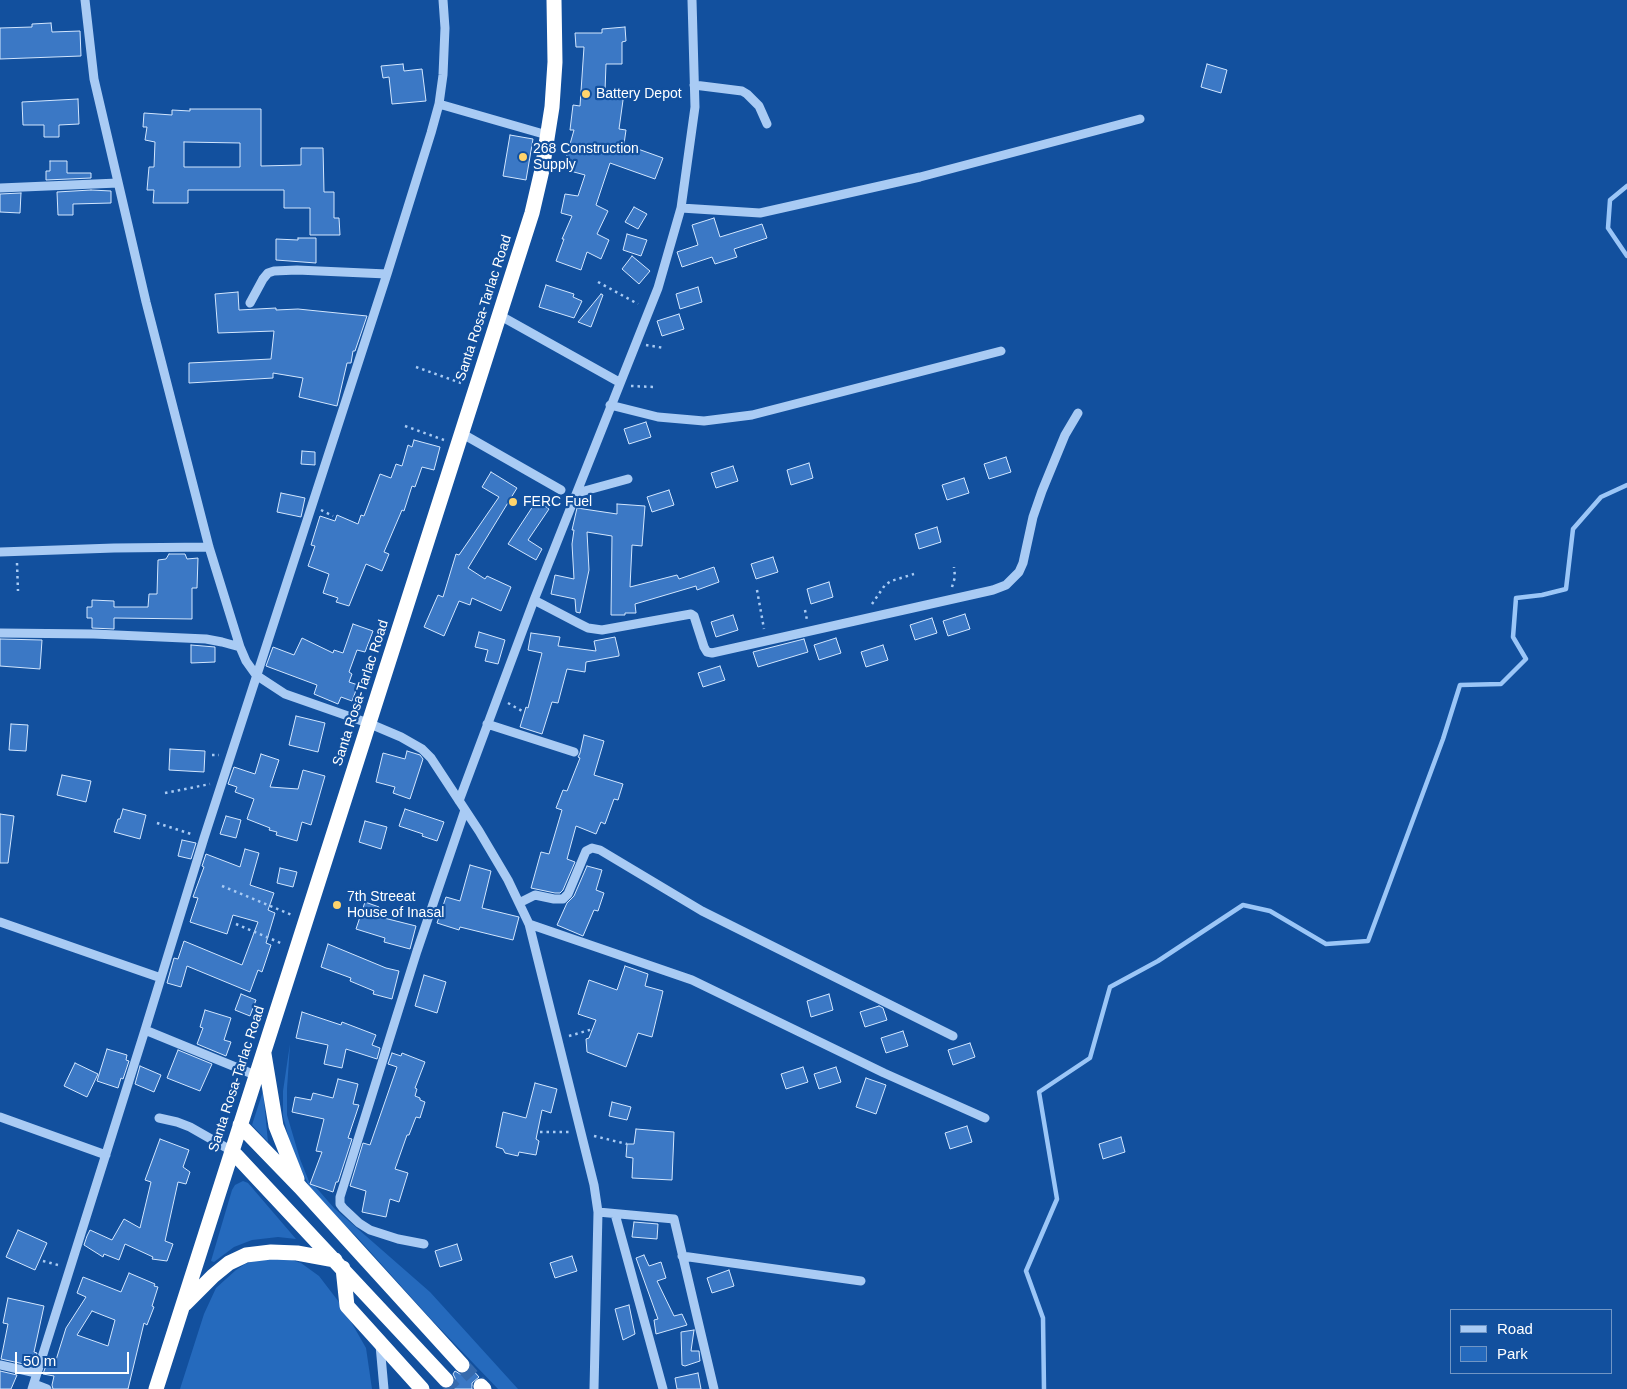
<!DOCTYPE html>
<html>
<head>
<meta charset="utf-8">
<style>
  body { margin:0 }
  #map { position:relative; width:1627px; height:1389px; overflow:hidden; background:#12509e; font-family:Helvetica,sans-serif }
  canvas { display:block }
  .legend { position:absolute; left:1450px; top:1309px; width:162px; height:65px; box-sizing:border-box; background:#12509e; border:1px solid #7196c5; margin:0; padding:6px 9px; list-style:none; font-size:15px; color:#fff }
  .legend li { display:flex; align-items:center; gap:10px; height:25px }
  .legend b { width:25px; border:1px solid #7196c5 }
  .scale { position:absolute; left:15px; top:1352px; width:114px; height:22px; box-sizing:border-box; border:2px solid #fff; border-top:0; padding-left:6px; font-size:15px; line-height:18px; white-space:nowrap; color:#fff; -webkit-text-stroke:4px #12509e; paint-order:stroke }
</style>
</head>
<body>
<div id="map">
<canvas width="1627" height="1389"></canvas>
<ul class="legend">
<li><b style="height:6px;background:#a9cbf4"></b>Road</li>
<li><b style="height:14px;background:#256abd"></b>Park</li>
</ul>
<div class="scale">50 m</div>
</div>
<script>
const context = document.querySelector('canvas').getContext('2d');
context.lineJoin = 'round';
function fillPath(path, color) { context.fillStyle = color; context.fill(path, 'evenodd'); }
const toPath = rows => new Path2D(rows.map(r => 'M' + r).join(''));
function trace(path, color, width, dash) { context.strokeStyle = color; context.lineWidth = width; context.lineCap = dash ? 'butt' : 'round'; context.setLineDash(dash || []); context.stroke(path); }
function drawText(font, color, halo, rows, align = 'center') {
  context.font = font + ' Helvetica,sans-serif'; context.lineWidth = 4.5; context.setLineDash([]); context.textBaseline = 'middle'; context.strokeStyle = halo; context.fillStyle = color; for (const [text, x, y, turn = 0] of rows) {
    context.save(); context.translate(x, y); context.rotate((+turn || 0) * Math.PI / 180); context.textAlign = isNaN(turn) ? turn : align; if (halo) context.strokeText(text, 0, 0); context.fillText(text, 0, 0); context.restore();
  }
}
const green = toPath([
  [290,1044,287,1089,287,1115,300,1159,310,1184,314,1185,334,1208,430,1292,518,1389,498,1389,429,1317,356,1236,320,1202,309,1186,291,1147,283,1116,283,1091],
  [263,1091,268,1142,252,1125],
  [243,1181,248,1183,296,1239,278,1237,252,1240,234,1247,214,1262,211,1261,232,1190,235,1185],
  [286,1258,301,1263,319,1276,342,1306,366,1348,372,1389,180,1389,204,1314,216,1288,236,1270,245,1264,254,1261]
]);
const stream = toPath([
  [1627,186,1610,200,1608,228,1627,256],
  [1044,1389,1043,1318,1026,1271,1057,1199,1039,1092,1090,1058,1110,987,1158,961,1243,905,1270,911,1326,944,1368,941,1443,739,1460,685,1501,684,1526,659,1513,637,1516,598,1542,595,1566,589,1573,529,1601,497,1627,485]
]);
const building = toPath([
  [51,23,52,32,80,31,81,56,0,59,0,28,32,27,32,24,51,23],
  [625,27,626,41,622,42,622,64,606,64,605,91,624,93,619,129,626,130,624,144,663,158,655,179,610,163,596,205,608,211,597,234,609,240,601,259,587,252,581,270,556,261,564,239,562,239,572,216,561,213,565,194,578,196,585,175,563,169,574,130,570,130,573,105,580,106,584,47,576,47,575,33,602,33,602,29,625,27],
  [403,64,404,71,422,69,426,101,392,104,389,77,383,78,381,66,403,64],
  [1207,64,1227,70,1221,93,1201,87,1207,64],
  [78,99,79,124,59,125,59,137,44,137,44,125,23,125,22,102,78,99],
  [190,109,261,109,261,166,301,165,301,148,323,148,324,192,334,192,334,218,339,218,340,235,310,235,310,208,284,208,284,190,188,190,188,203,153,203,154,190,147,190,149,167,154,167,155,142,145,140,147,127,143,127,144,113,172,115,172,110,190,111,190,109],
  [184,142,240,143,240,167,184,167,184,142],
  [510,135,533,139,526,180,503,176,510,135],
  [50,161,67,161,67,173,91,173,91,178,46,180,46,171,50,171,50,161],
  [91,190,111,191,111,203,73,204,73,215,58,215,57,192,91,190],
  [21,193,20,213,0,212,0,194,21,193],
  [634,207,647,214,638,229,625,222,634,207],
  [714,218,720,237,762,224,767,238,734,249,737,257,715,264,712,257,682,267,677,252,698,245,692,225,714,218],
  [627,234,647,240,641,256,623,250,627,234],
  [298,238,316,238,316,263,276,260,276,239,298,240,298,238],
  [632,256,650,271,639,284,622,269,632,256],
  [546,285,574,294,573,297,582,301,574,318,539,307,546,285],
  [698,287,702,302,680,309,676,294,698,287],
  [238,292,239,310,276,308,276,310,298,309,367,316,355,351,353,351,351,363,347,363,337,406,299,397,303,378,273,373,273,378,189,383,189,363,271,359,274,331,218,333,215,294,238,292],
  [601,294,603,295,591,327,578,322,601,294],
  [679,314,684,329,662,336,657,321,679,314],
  [646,422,651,437,629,444,624,429,646,422],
  [414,440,440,447,434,470,422,467,415,487,412,486,404,511,402,510,384,552,389,554,382,571,366,564,349,606,336,602,338,598,323,593,329,574,308,566,315,546,311,545,320,516,335,521,337,515,358,524,361,515,364,516,380,474,391,478,396,464,402,466,408,445,412,447,414,440],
  [302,451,315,452,315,465,301,464,302,451],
  [1006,457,1011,472,989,479,984,464,1006,457],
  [809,463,813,478,791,485,787,470,809,463],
  [733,466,738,481,716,488,711,473,733,466],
  [491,472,517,488,468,568,485,579,487,576,511,587,501,611,472,598,470,605,459,601,444,636,424,627,438,595,443,597,456,554,459,555,499,497,482,487,491,472],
  [964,478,969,493,947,500,942,485,964,478],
  [669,490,674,505,652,512,647,497,669,490],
  [281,493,305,498,301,517,277,512,281,493],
  [537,500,549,509,528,540,542,549,536,560,508,544,537,500],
  [617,504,645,506,642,546,632,545,630,587,677,575,679,579,714,567,719,582,697,590,696,586,635,604,636,613,625,613,625,615,611,615,612,536,587,532,589,570,580,613,576,612,575,599,551,594,555,575,574,579,572,544,574,530,572,530,577,508,617,514,617,504],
  [937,527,941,542,919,549,915,534,937,527],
  [169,554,185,554,187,559,198,558,197,588,192,588,192,619,114,618,114,629,92,628,92,618,87,618,87,607,92,607,92,600,114,601,114,607,148,607,149,594,157,594,158,560,166,559,169,554],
  [773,557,778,572,756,579,751,564,773,557],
  [829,582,833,597,811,604,807,589,829,582],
  [965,614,970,629,948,636,943,621,965,614],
  [733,615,738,630,716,637,711,622,733,615],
  [932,618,937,633,915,640,910,625,932,618],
  [353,624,373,631,365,652,357,650,349,672,352,674,349,682,358,685,352,701,341,697,338,704,314,694,317,685,266,666,273,647,294,655,302,638,333,653,334,650,343,653,353,624],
  [479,632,505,640,498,664,485,661,488,650,475,647,479,632],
  [531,633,560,637,558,646,596,651,594,641,615,637,619,654,619,656,586,662,585,672,567,669,558,703,552,702,542,734,520,727,526,707,528,708,542,653,528,650,531,633],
  [836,638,841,653,819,660,814,645,836,638],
  [0,639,42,640,40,669,0,666,0,639],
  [804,639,808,652,758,667,753,652,804,639],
  [191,645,215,647,215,662,191,663,191,645],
  [883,645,888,660,866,667,861,652,883,645],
  [720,666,725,680,703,687,698,673,720,666],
  [296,716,325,723,318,752,289,745,296,716],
  [11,724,28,725,26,751,9,750,11,724],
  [584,735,604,741,594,775,623,784,618,800,614,799,605,824,601,822,596,834,576,826,567,859,575,862,563,890,560,893,555,893,531,888,541,852,549,854,562,810,556,808,563,790,567,791,580,758,578,757,580,753,584,735],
  [170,749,205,751,204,772,169,770,170,749],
  [407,751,420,755,423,759,410,799,393,793,395,787,376,782,383,753,405,759,407,751],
  [261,754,279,760,270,787,298,789,303,770,325,776,311,825,302,822,297,841,276,835,277,832,269,830,270,828,247,819,254,799,235,792,237,787,228,784,234,767,255,774,261,754],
  [62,775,91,781,86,802,57,795,62,775],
  [123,809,146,815,140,839,114,832,118,819,120,819,123,809],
  [405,809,444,822,437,841,422,836,423,834,399,826,405,809],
  [0,814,14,816,8,863,0,863,0,814],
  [226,816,241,820,236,838,220,834,226,816],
  [365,821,387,827,381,849,359,842,365,821],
  [182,840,196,843,191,859,178,856,182,840],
  [245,849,259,853,250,885,274,893,268,910,275,913,266,943,271,945,262,972,258,970,250,992,187,966,181,987,167,983,174,958,178,959,184,941,242,965,258,922,233,915,227,934,190,922,198,898,193,897,204,867,202,866,206,854,240,867,245,849],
  [470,865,491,871,482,908,519,917,513,940,460,927,459,930,437,923,446,897,460,901,470,865],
  [587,866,602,870,596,890,604,893,598,911,594,910,583,936,557,925,567,903,574,896,587,866],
  [280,868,297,872,293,887,277,883,280,868],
  [365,902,379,907,376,916,416,926,410,949,384,942,385,938,356,929,365,902],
  [328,944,386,968,399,971,392,999,373,994,374,991,350,981,351,978,321,967,328,944],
  [625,966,648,974,645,986,663,991,652,1037,638,1033,626,1067,587,1052,586,1039,589,1038,596,1020,578,1014,589,980,617,990,625,966],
  [424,975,446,982,437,1013,415,1006,424,975],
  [241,994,256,1000,250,1016,235,1010,241,994],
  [829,994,833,1010,811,1017,807,1001,829,994],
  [879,1006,883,1008,887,1020,865,1027,860,1012,879,1006],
  [205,1010,231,1018,224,1040,231,1042,226,1056,197,1044,203,1028,200,1027,205,1010],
  [302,1012,341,1025,342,1022,376,1035,372,1045,380,1048,377,1059,346,1049,342,1068,324,1064,328,1045,296,1038,302,1012],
  [903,1031,908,1046,886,1053,881,1038,903,1031],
  [970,1043,975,1057,953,1065,948,1050,970,1043],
  [107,1049,127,1055,126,1060,129,1061,123,1079,121,1078,118,1088,97,1081,107,1049],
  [178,1050,212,1064,200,1091,167,1078,178,1050],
  [392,1053,401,1056,402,1053,425,1062,415,1088,417,1089,415,1096,420,1098,420,1100,425,1102,420,1118,416,1117,409,1135,407,1135,395,1169,408,1173,399,1202,390,1199,386,1217,362,1212,366,1191,350,1186,363,1143,370,1145,397,1067,388,1064,392,1053],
  [75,1063,98,1074,87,1097,64,1086,75,1063],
  [140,1066,161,1075,154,1092,135,1084,140,1066],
  [803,1067,808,1082,786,1089,781,1074,803,1067],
  [836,1067,841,1082,819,1089,814,1074,836,1067],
  [866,1078,886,1085,876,1114,856,1107,866,1078],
  [338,1079,358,1084,353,1104,359,1105,348,1138,352,1139,338,1182,336,1182,333,1192,310,1184,322,1152,316,1151,324,1119,292,1112,295,1097,311,1100,313,1093,333,1098,338,1079],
  [535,1083,557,1089,551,1113,542,1110,536,1139,539,1141,536,1155,519,1152,518,1156,505,1153,503,1149,496,1147,503,1112,526,1118,535,1083],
  [612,1102,631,1107,627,1120,609,1116,612,1102],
  [967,1126,972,1142,950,1149,945,1133,967,1126],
  [636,1129,674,1132,672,1180,632,1178,633,1158,626,1157,627,1144,634,1144,636,1129],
  [1121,1137,1125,1152,1103,1159,1099,1144,1121,1137],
  [160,1139,189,1150,183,1167,190,1172,186,1184,178,1182,165,1241,173,1244,167,1261,152,1259,153,1257,125,1244,119,1260,104,1254,103,1257,84,1245,87,1236,90,1230,112,1240,124,1219,140,1228,151,1182,145,1180,160,1139],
  [634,1222,658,1224,657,1239,632,1237,634,1222],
  [18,1230,47,1243,35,1270,6,1257,18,1230],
  [457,1244,462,1260,440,1267,435,1251,457,1244],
  [644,1255,649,1266,661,1262,666,1278,657,1281,674,1316,682,1314,687,1325,656,1334,654,1320,658,1319,636,1258,644,1255],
  [572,1256,577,1271,555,1278,550,1263,572,1256],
  [729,1270,734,1286,712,1293,707,1278,729,1270],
  [129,1273,155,1284,154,1286,158,1287,152,1306,154,1307,147,1325,144,1323,128,1389,53,1389,52,1385,54,1376,43,1374,49,1357,56,1360,66,1328,86,1297,77,1293,83,1277,121,1292,129,1273],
  [92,1311,115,1320,108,1346,77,1335,92,1311],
  [8,1298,44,1306,34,1352,37,1353,33,1366,1,1359,8,1324,3,1323,8,1298],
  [629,1305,635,1334,623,1340,615,1309,629,1305],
  [694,1330,691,1351,699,1351,700,1361,685,1366,682,1365,681,1332,694,1330],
  [471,1368,479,1377,472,1383,472,1389,448,1389,455,1383,455,1378,453,1374,455,1371,460,1374,464,1374,471,1368],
  [0,1371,17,1375,11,1389,0,1389,0,1371],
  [698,1373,701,1389,677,1389,675,1378,698,1373]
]);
const highwayTunnel = toPath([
  [462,1365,481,1386],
  [446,1380,454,1389]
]);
const path = toPath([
  [598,282,638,304],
  [646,345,664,348],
  [416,367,461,383],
  [631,386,654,387],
  [405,426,444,440],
  [321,510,333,516],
  [17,563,18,591],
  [952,587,955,577,954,567],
  [757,590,764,629],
  [872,604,885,585,891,581,914,574],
  [805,610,807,620],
  [508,703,522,711],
  [212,755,219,755],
  [165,793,210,784],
  [157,823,194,835],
  [222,886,292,915],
  [236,924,283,944],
  [569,1036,593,1029],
  [540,1132,569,1132],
  [594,1136,627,1144],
  [43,1261,58,1265]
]);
const minor = toPath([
  [85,0,94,79,146,302,209,547,240,647,246,661,256,675,285,694,368,723,401,737,422,749,431,758,479,831,508,880,529,924,594,1185,598,1212,594,1389],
  [694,85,742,91,747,94,759,106,767,124],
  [439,104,547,135],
  [0,188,118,183],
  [681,208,760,213,920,177,1140,119],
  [250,303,263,279,268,273,274,271,297,270,387,274],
  [499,315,619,382],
  [610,405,658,417,704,421,752,415,1001,351],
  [461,433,561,490],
  [577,493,628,479],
  [0,552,114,548,209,547],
  [534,600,578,623,588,628,602,630,691,614,694,616,704,647,707,652,712,653,993,590,1006,585,1019,572,1023,563,1033,517,1042,491,1065,435,1078,413],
  [0,633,94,634,206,639,222,642,240,647],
  [487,724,574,752],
  [459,801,534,600,658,288,681,208,695,107,692,0],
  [519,903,535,895,554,899,563,899,568,894,586,851,592,848,600,850,702,911,953,1036],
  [0,922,161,978],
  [529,924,692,980,884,1073,985,1118],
  [145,1030,255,1075],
  [0,1117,106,1155],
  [159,1118,177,1122,190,1127,232,1151],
  [598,1212,674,1219,714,1389],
  [615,1214,663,1389],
  [424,1244,398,1239,370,1230,359,1223,343,1208,340,1204,340,1197,417,951,465,810],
  [682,1256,861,1281],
  [380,1345,384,1389],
  [0,1365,36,1373],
  [34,1384,47,1389],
  [32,1389,145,1030,204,838,387,274,431,133,439,104,443,75,445,28,443,0]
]);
const highway = toPath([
  [264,1054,276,1126,297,1179],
  [240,1125,300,1187,462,1365],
  [232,1151,446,1380],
  [343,1268,347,1306,422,1389],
  [185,1304,213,1276,229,1263,246,1255,271,1252,297,1253,335,1260],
  [481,1386,484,1389],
  [156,1389,532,213,542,170,552,107,555,62,554,0]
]);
const markers = [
  [586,94,5,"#ffd46c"],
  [523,157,5,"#ffd46c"],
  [513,502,5,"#ffd46c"],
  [337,905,5,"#ffd46c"]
];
const poiNames = [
  ["Battery Depot",596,94],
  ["268 Construction",533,149],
  ["Supply",533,165],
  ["FERC Fuel",523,502],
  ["7th Streeat",347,897],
  ["House of Inasal",347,913]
];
const streetNames = [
  ["Santa Rosa-Tarlac Road",484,308,-72],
  ["Santa Rosa-Tarlac Road",361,693,-72],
  ["Santa Rosa-Tarlac Road",237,1079,-72]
];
fillPath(green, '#256abd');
trace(stream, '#9bc6f7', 4.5);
fillPath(building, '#3b78c5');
trace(building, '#d2e6fe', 1);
trace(highwayTunnel, '#366aad', 15, [15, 8]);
trace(path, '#a9cbf4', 2.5, [2.5, 4]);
trace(minor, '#a9cbf4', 9);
trace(highway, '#fff', 15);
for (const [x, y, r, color] of markers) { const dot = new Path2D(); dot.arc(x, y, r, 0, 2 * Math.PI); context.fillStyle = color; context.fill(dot); trace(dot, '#12509e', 2); }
drawText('14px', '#fff', '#12509e', poiNames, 'left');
drawText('14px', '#fff', '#12509e', streetNames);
</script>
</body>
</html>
